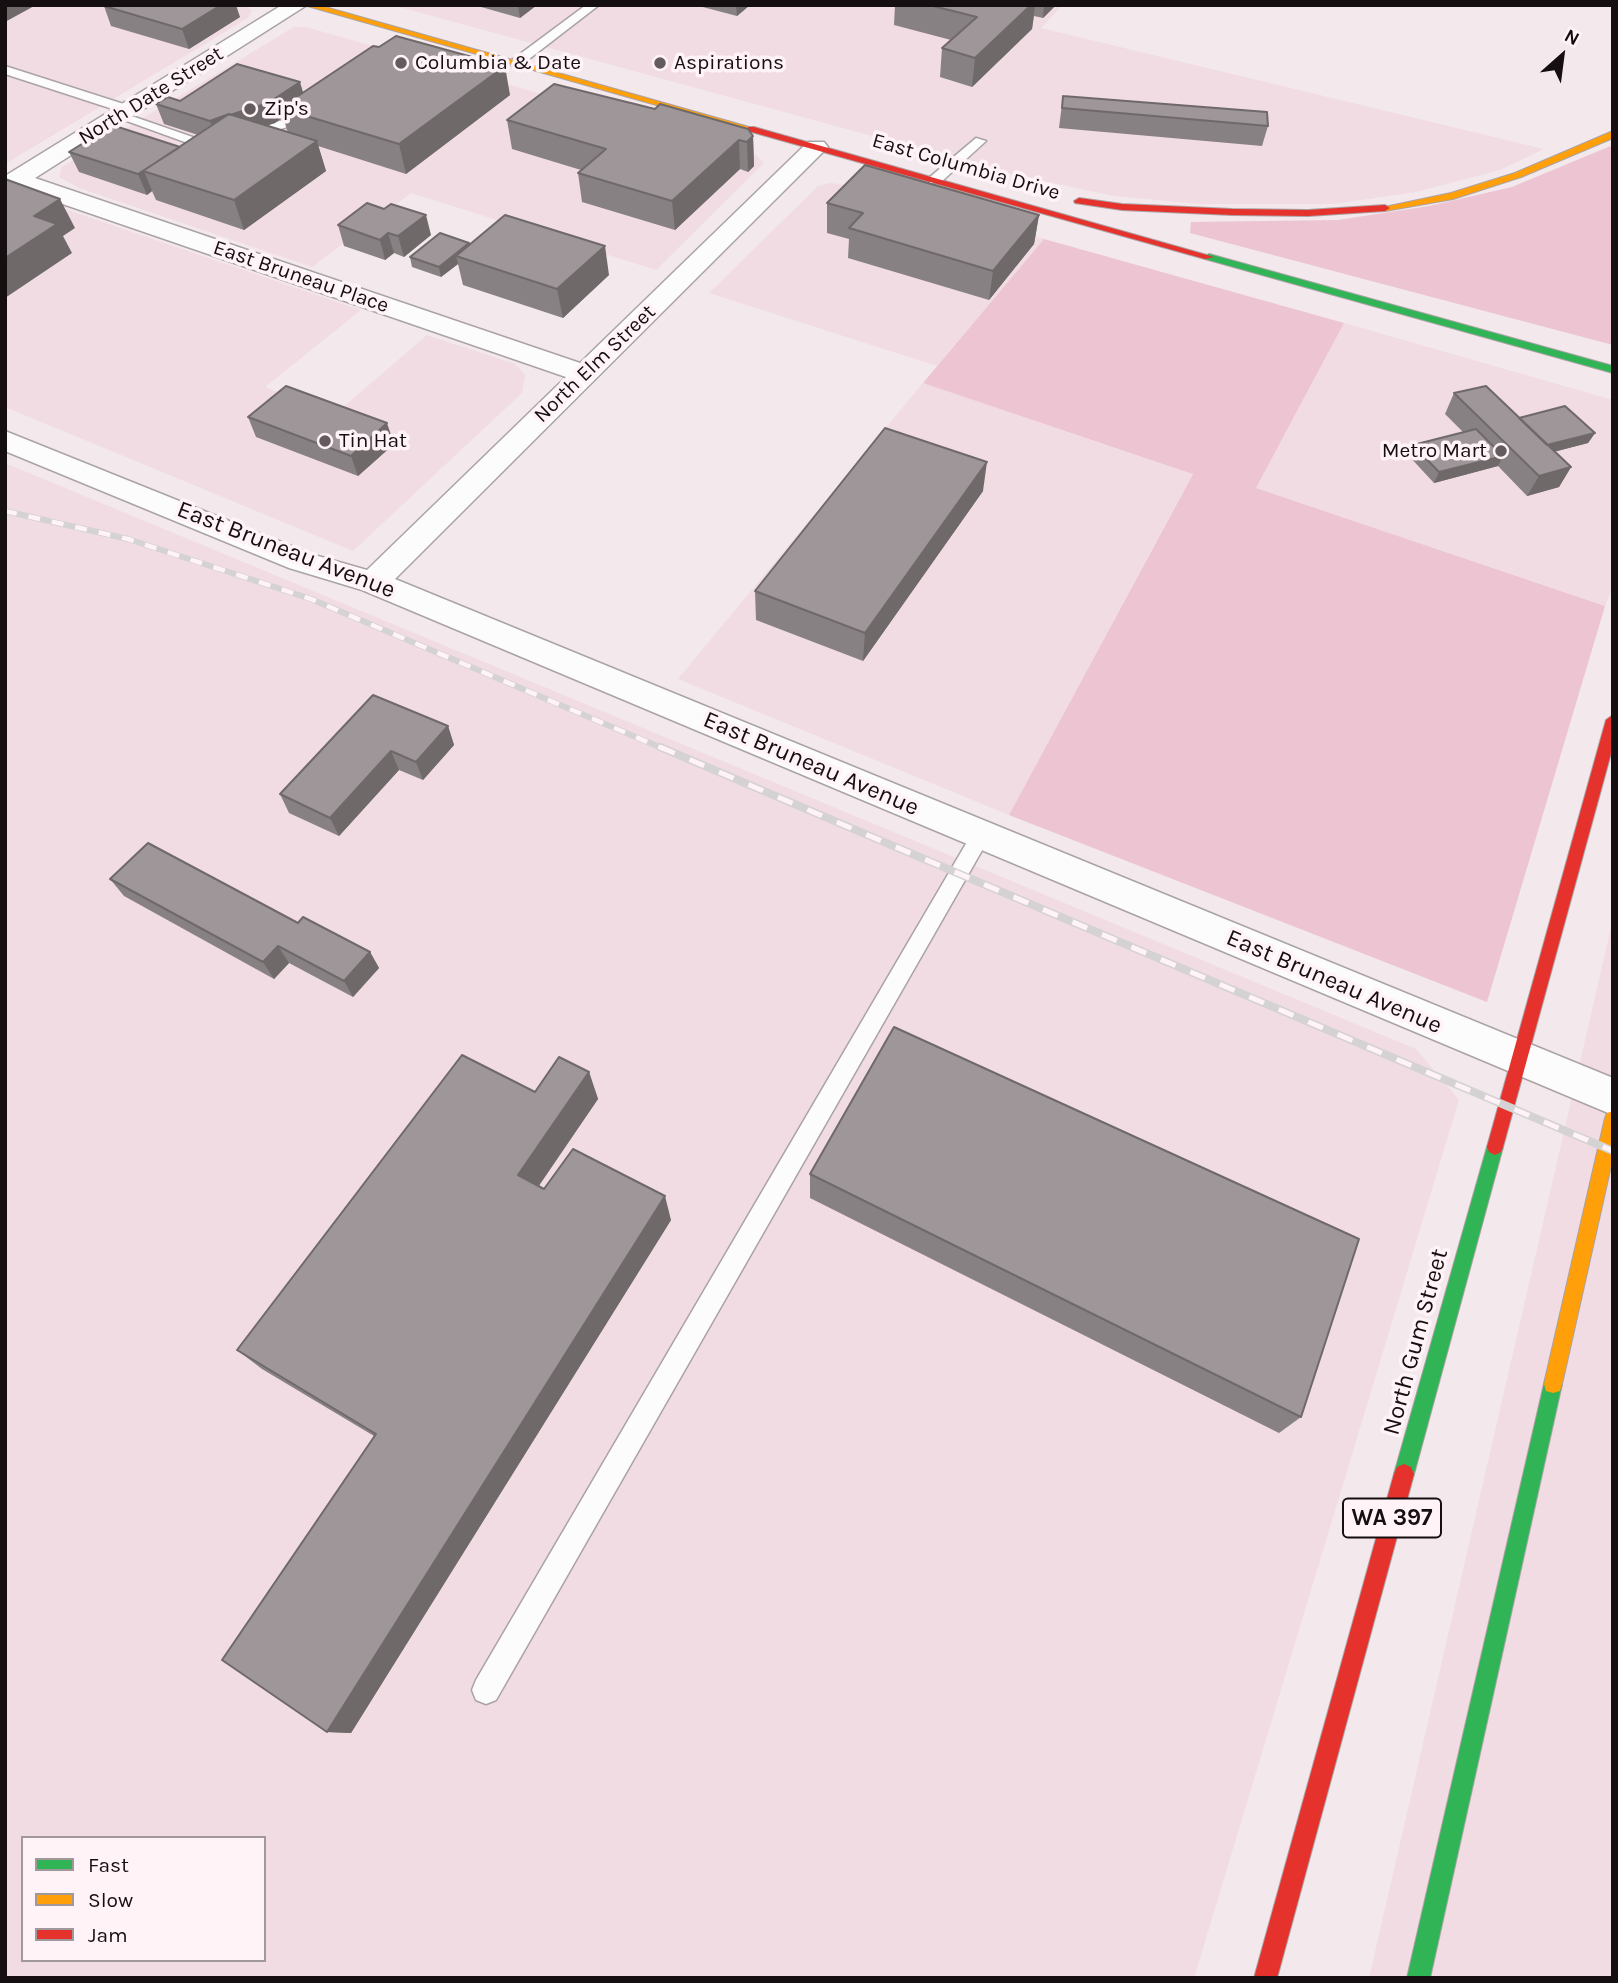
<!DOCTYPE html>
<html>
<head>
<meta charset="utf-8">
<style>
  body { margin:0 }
  #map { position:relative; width:1618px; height:1983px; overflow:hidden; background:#f3e8eb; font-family:Karla,sans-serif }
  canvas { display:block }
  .frame { position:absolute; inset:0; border:7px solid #150f11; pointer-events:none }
  .legend { position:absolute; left:21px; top:1836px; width:245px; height:126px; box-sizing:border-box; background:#fff3f7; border:2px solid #a1989b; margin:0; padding:9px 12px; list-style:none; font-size:21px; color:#150f11 }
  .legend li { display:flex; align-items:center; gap:14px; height:35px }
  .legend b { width:35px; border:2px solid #a1989b }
  .north { position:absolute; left:1527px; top:21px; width:70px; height:70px; -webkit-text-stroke:5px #fff3f7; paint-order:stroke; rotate:28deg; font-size:19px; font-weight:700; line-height:28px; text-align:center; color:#150f11 }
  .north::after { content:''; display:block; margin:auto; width:24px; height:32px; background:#150f11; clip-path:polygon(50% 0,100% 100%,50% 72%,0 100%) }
</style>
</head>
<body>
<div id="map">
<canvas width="1618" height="1983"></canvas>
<div class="frame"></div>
<ul class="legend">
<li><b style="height:9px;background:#30b455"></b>Fast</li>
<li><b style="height:9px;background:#ff9f0a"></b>Slow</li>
<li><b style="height:9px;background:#e5322d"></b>Jam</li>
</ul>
<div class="north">N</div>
</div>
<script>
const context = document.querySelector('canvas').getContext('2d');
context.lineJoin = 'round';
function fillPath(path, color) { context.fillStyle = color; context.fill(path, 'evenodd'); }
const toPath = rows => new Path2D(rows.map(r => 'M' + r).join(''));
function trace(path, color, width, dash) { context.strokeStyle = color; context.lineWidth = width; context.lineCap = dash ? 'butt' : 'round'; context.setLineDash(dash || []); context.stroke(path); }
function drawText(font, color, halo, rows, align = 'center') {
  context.font = font + ' Karla,sans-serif'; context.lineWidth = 7; context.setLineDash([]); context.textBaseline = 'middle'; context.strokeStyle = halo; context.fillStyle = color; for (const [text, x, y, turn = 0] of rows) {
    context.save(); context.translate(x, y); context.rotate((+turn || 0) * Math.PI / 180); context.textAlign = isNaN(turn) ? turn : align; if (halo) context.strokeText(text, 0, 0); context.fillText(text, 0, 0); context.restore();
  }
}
const built = toPath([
  [5,5,242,5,252,10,248,18,5,164],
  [392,5,1063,5,1041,28,1544,149,1500,170,1416,192,1334,204,1200,204,1114,196,1015,175],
  [294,27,306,27,756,155,764,163,656,270,411,193,312,267,79,188,59,177,62,167],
  [830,183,853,186,1044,239,937,366,709,293,818,186],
  [5,201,53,205,361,310,265,387,334,415,427,335,515,364,525,375,522,393,353,551,5,407],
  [1344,323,1613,400,1613,586,1605,606,1256,488],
  [923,383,1193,473,1009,815,678,679],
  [5,463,1416,1049,1459,1100,1194,1978,5,1978],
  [23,1838,264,1838,264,1960,23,1960],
  [1613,919,1613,1978,1369,1978]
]);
const green = toPath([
  [1613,145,1613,345,1190,233,1191,222,1338,220,1429,206,1512,187],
  [1044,239,1344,323,1256,488,1605,606,1487,1002,1009,815,1193,474,923,383]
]);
const lane = toPath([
  [586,5,599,5,520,66,512,66,512,60,586,5],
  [5,66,133,107,135,110,125,113,5,74,5,66],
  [307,105,313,109,311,112,291,126,207,150,113,116,123,113,207,142,283,120,307,105],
  [976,138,986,141,940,183,930,183,930,177,976,138],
  [981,827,988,830,991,835,988,840,496,1700,486,1704,476,1700,472,1690,476,1680,974,830,981,827]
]);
const street = toPath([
  [282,5,307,5,35,178,580,363,808,142,824,142,828,147,395,579,1613,1078,1613,1115,362,590,289,568,5,451,5,431,311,554,367,570,566,377,19,189,5,194,5,176,282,5]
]);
const fast = toPath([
  [1209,254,1613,366,1613,373,1205,259,1204,257,1209,254],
  [1495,1139,1501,1142,1503,1147,1414,1474,1411,1481,1404,1484,1397,1481,1394,1474,1487,1147,1489,1142,1495,1139],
  [1553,1375,1560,1377,1562,1384,1430,1978,1407,1978,1544,1384,1546,1377,1553,1375]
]);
const slow = toPath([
  [304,5,318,5,756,129,748,131,304,5],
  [1613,131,1613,138,1521,177,1453,199,1385,211,1380,208,1451,193,1515,173,1613,131],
  [1613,1111,1613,1157,1562,1384,1560,1391,1553,1393,1546,1391,1544,1384,1605,1118,1607,1113,1613,1111]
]);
const jam = toPath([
  [748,127,754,127,1214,257,1205,259,748,131,748,127],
  [1079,198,1122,204,1232,209,1308,210,1385,205,1390,208,1385,211,1308,216,1232,215,1122,210,1075,203,1074,201,1079,198],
  [1613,715,1613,746,1503,1147,1501,1152,1495,1155,1489,1152,1487,1147,1606,720,1613,715],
  [1404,1464,1411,1467,1414,1474,1277,1978,1254,1978,1394,1474,1397,1467,1404,1464]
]);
const railFar1 = toPath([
  [5,511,128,539,311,599,664,749]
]);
const rail = toPath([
  [660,747,1613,1151]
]);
const wall = toPath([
  [474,5,537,5,520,18],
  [695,5,750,5,737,16],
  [895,5,1056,5,1043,18,1034,16,1032,29,972,87,940,77,942,48,951,40,894,25],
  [104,6,240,17,189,49,111,26],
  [303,92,510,95,406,174,318,146,326,171,244,230,156,200,152,191,147,195,79,172,69,152,180,147,198,135,164,124,156,104,180,101],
  [283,117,288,133,266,126,275,123],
  [1063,96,1268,126,1262,146,1059,128],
  [507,120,753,136,754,166,748,172,740,169,675,230,582,202,578,173,581,170,512,149],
  [827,203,1039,215,1034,244,989,300,848,258,849,239,827,233],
  [338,225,431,235,404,257,394,253,385,260,344,246],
  [469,244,609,275,563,318,463,285,458,264,441,277,412,267,410,257],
  [1454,393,1519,418,1595,433,1588,443,1554,452,1571,467,1559,487,1527,496,1498,466,1434,483,1408,455,1413,445,1463,432,1445,414],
  [248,417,394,444,358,476,256,437],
  [983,491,863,661,756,620,755,591],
  [448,726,454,745,423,780,399,770,339,836,289,813,280,794],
  [110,879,298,923,370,952,379,968,353,997,289,963,274,979,124,896],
  [589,1072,598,1099,538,1186,544,1189,671,1220,351,1733,327,1732,374,1436,262,1369,237,1350],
  [810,1174,1301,1417,1279,1433,810,1198]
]);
const shadedWall = toPath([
  [5,5,36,5,5,22],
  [221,5,236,5,240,17,189,49,182,29],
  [518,5,537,5,520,18],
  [736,5,750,5,737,16],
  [1031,5,1035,5,1032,29,972,87,975,58],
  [1044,5,1056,5,1043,18],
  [505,66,510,95,406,174,399,144],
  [300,82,306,102,280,108,283,117,275,123,218,141,210,121],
  [753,136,754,166,748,172,747,142],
  [739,140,740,169,675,230,672,201],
  [317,141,326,171,244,230,234,200],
  [144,171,152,191,147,195,138,174],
  [60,199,75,228,63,236,72,253,5,298,5,258,34,216],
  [426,215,431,235,404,257,398,236],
  [1039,215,1034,244,989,300,993,271],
  [388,233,394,253,385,260,380,240],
  [469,243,471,253,456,256,458,264,441,277,439,267],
  [605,246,609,275,563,318,557,289],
  [387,423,394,444,358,476,351,456],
  [1595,433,1588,443,1529,458,1535,448],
  [1503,456,1498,466,1434,483,1439,472],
  [987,462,983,491,863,661,865,633],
  [1571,467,1559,487,1527,496,1539,476],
  [448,726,454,745,423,780,416,762],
  [391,751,399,770,339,836,330,818],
  [278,946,289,963,274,979,263,962],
  [370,952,379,968,353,997,344,981],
  [589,1072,598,1099,530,1199,518,1175],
  [665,1196,671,1220,351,1733,327,1732]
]);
const building = toPath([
  [106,5,221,5,182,29,104,6,106,5],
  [929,5,1031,5,975,58,942,48,977,17,929,5],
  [396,36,505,66,399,144,280,108,373,46,379,47,396,36],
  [237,64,300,82,268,103,230,115,229,114,210,121,156,104,168,97,180,101,237,64],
  [554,84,655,109,660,104,748,129,753,136,747,142,739,140,672,201,578,173,606,149,507,120,554,84],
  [1063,96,1267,112,1268,126,1062,108,1063,96],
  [229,114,317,141,234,200,143,171,229,114],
  [112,125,180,147,138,174,69,152,112,125],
  [865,165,1039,215,993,271,849,228,863,213,827,203,865,165],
  [5,179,60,199,34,216,57,224,5,258,5,179],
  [367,203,384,209,391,204,426,215,398,236,388,233,380,240,338,225,367,203],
  [505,215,605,246,557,289,456,256,505,215],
  [440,233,469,243,439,267,410,257,440,233],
  [286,386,387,423,351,456,248,417,286,386],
  [1486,386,1571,467,1539,476,1454,393,1486,386],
  [1565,406,1595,433,1547,445,1519,418,1565,406],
  [885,428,987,462,865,633,755,591,885,428],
  [1476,429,1503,456,1439,472,1413,445,1476,429],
  [373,695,448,726,416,762,391,751,330,818,280,794,373,695],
  [148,843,298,923,303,917,370,952,344,981,278,946,263,962,110,879,148,843],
  [894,1027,1359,1239,1301,1417,810,1174,894,1027],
  [462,1055,535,1092,559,1057,589,1072,518,1175,544,1189,573,1149,665,1196,327,1732,222,1660,376,1434,237,1350,462,1055]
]);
const markers = [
  [401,63,7,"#635b5d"],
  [660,63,7,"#635b5d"],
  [250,109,7,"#635b5d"],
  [325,441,7,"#635b5d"],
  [1501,451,7,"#635b5d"]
];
const farPoinames = [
  ["Columbia & Date",415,63],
  ["Aspirations",674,63],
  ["Zip's",264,109],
  ["Tin Hat",339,441],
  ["Metro Mart",1487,451,"right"]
];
const farStreetnames = [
  ["North Date Street",151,96,-32],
  ["East Columbia Drive",966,167,16],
  ["East Bruneau Place",301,277,19],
  ["North Elm Street",595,364,-44]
];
const shields = [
  [1392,1518,98]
];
const shieldNames = [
  ["WA 397",1392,1518]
];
const streetNames = [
  ["East Bruneau Avenue",286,550,21],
  ["East Bruneau Avenue",811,764,23],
  ["East Bruneau Avenue",1334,982,23],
  ["North Gum Street",1416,1342,-75]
];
fillPath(built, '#f1dce3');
fillPath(green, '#ecc4d2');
trace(lane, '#aaa3a5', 3);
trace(street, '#aaa3a5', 3);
trace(fast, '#aaa3a5', 2);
trace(slow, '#aaa3a5', 2);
trace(jam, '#aaa3a5', 2);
fillPath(lane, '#fdfcfc');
fillPath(street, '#fdfcfc');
fillPath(fast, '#30b455');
fillPath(slow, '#ff9f0a');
fillPath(jam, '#e5322d');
trace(railFar1, '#d4d2d2', 6);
trace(rail, '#d4d2d2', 8);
trace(railFar1, '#fff3f7', 4.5, [12]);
trace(rail, '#fff3f7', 5, [16]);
fillPath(wall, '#888183');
fillPath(shadedWall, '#6f696a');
fillPath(building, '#9e9698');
trace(building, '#6f696a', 2);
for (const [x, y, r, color] of markers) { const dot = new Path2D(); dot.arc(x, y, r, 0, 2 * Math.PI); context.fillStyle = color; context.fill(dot); trace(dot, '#fff3f7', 2.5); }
drawText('21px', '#150f11', '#fff3f7', farPoinames, 'left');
drawText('21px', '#150f11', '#fff3f7', farStreetnames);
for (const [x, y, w] of shields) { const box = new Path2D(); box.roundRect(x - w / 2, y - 19.5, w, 39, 5); context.fillStyle = '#fff3f7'; context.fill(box); trace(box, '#150f11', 2); }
drawText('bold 23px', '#150f11', null, shieldNames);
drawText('24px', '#150f11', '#fff3f7', streetNames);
</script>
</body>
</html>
